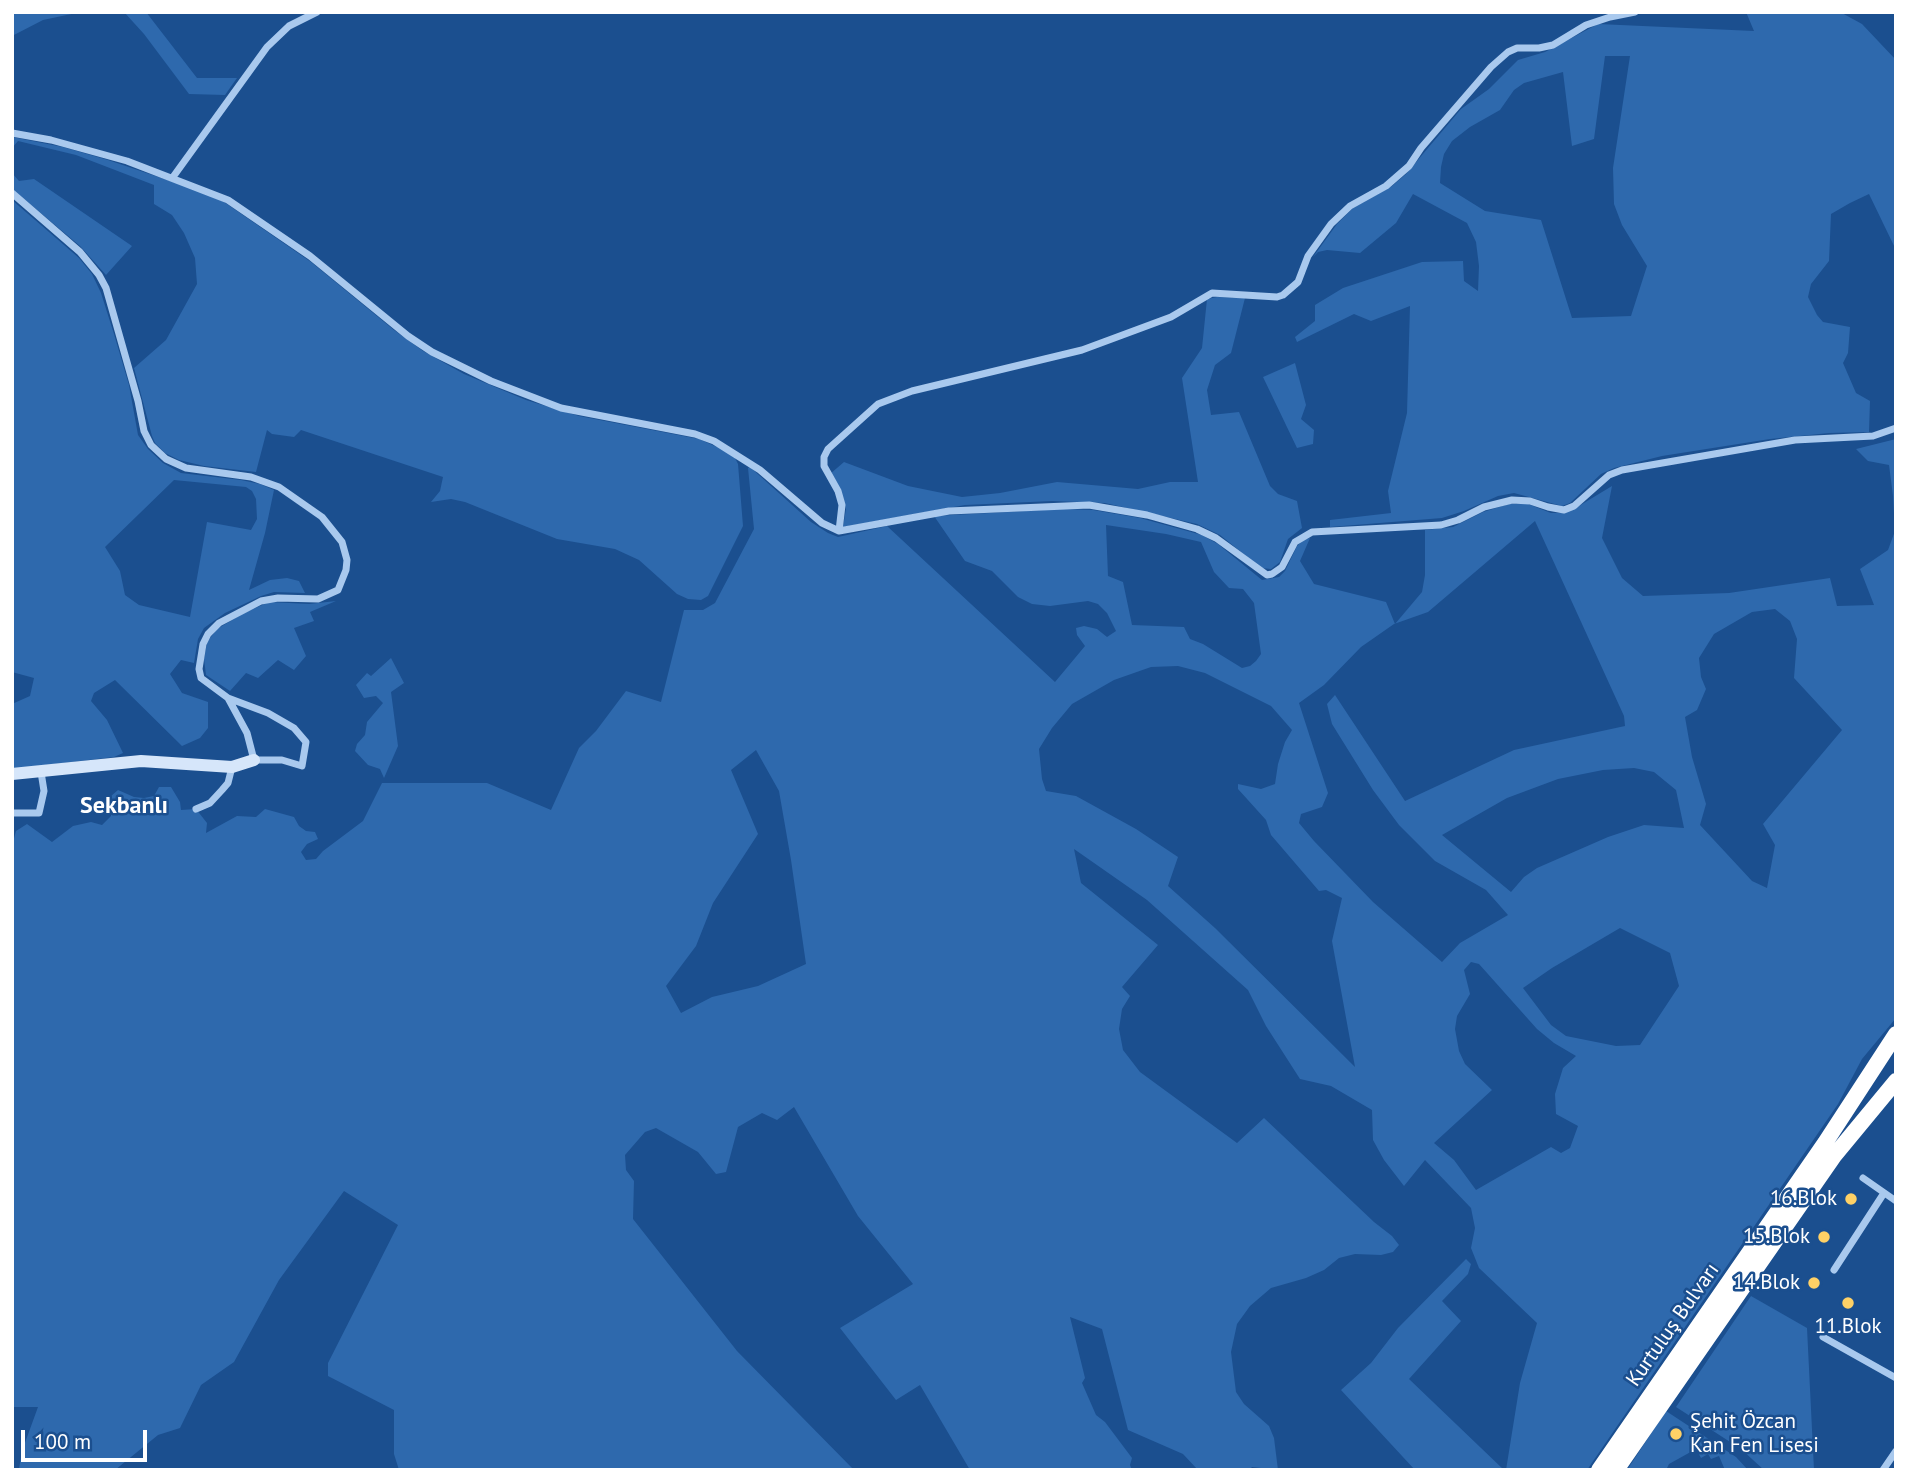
<!DOCTYPE html>
<html>
<head>
<meta charset="utf-8">
<style>
  body { margin:0 }
  #map { position:relative; width:1908px; height:1482px; overflow:hidden; background:#1b4f8f; font-family:"PT Sans",sans-serif }
  canvas { display:block }
  .frame { position:absolute; inset:0; border:14px solid #fff; pointer-events:none }
  .scale { position:absolute; left:21px; top:1430px; width:126px; height:32px; box-sizing:border-box; border:4px solid #fff; border-top:0; padding-left:9px; font-size:21px; line-height:24px; white-space:nowrap; color:#fff; -webkit-text-stroke:5px #1b4f8f; paint-order:stroke }
</style>
</head>
<body>
<div id="map">
<canvas width="1908" height="1482"></canvas>
<div class="frame"></div>
<div class="scale">100 m</div>
</div>
<script>
const context = document.querySelector('canvas').getContext('2d');
context.lineJoin = 'round';
function fillPath(path, color) { context.fillStyle = color; context.fill(path, 'evenodd'); }
const toPath = rows => new Path2D(rows.map(r => 'M' + r).join(''));
function trace(path, color, width, dash) { context.strokeStyle = color; context.lineWidth = width; context.lineCap = dash ? 'butt' : 'round'; context.setLineDash(dash || []); context.stroke(path); }
function drawText(font, color, halo, rows, align = 'center') {
  context.font = font + ' "PT Sans",sans-serif'; context.lineWidth = 5; context.setLineDash([]); context.textBaseline = 'middle'; context.strokeStyle = halo; context.fillStyle = color; for (const [text, x, y, turn = 0] of rows) {
    context.save(); context.translate(x, y); context.rotate((+turn || 0) * Math.PI / 180); context.textAlign = isNaN(turn) ? turn : align; if (halo) context.strokeText(text, 0, 0); context.fillText(text, 0, 0); context.restore();
  }
}
const green = toPath([
  [12,12,81,12,43,20,12,36],
  [124,12,146,12,197,78,237,78,225,95,189,94,144,34],
  [1746,12,1840,12,1862,24,1896,60,1896,250,1869,194,1850,203,1831,214,1829,261,1811,284,1808,297,1817,315,1823,322,1850,327,1848,353,1843,363,1856,393,1870,401,1869,432,1829,433,1770,439,1662,456,1614,468,1601,474,1570,503,1562,506,1514,493,1498,496,1464,511,1442,518,1330,527,1330,520,1391,513,1388,491,1407,413,1410,306,1371,321,1354,314,1297,342,1295,337,1315,321,1315,305,1343,288,1422,262,1463,261,1464,281,1478,291,1479,266,1476,242,1467,223,1413,194,1396,223,1360,253,1327,250,1318,252,1313,257,1337,224,1353,208,1392,186,1406,174,1461,109,1489,89,1518,60,1545,52,1598,24,1754,31],
  [1605,56,1630,56,1613,168,1614,204,1622,225,1647,266,1631,316,1572,318,1541,220,1485,211,1440,183,1441,167,1444,154,1452,141,1470,127,1500,110,1514,90,1524,83,1563,72,1572,146,1594,139],
  [12,137,63,147,108,160,197,190,224,202,311,262,394,330,423,351,464,374,526,400,579,416,699,439,726,451,735,458,738,464,743,526,708,596,701,600,688,599,677,594,639,560,615,549,557,539,465,502,451,499,431,502,440,491,443,477,301,430,294,437,272,434,267,430,256,472,204,466,179,460,165,453,155,443,152,436,134,368,166,340,197,284,195,258,184,233,172,215,154,204,154,185,76,155,18,141,12,148],
  [12,173,19,181,34,179,132,246,106,275,80,246,12,189],
  [12,200,79,258,92,274,101,293,114,334,129,385,138,435,148,449,163,463,181,473,241,480,260,484,274,490,265,533,249,590,270,580,287,578,299,581,305,593,274,592,261,596,225,613,204,628,198,639,194,663,181,660,170,674,182,693,208,702,208,728,200,738,182,746,115,680,94,693,91,701,107,720,123,753,114,757,12,769,12,704,30,696,34,678,12,672],
  [174,480,246,487,252,491,256,499,257,519,251,530,207,522,190,617,139,605,125,595,120,571,105,547],
  [1217,297,1245,298,1231,353,1215,365,1207,390,1211,415,1239,412,1270,486,1278,494,1297,501,1302,528,1288,539,1280,562,1271,569,1261,568,1220,535,1197,524,1105,503,1052,501,965,505,843,527,846,509,843,498,830,474,844,462,908,486,962,497,1000,493,1057,482,1138,489,1170,482,1198,482,1182,378,1202,348,1207,299],
  [1295,363,1306,405,1301,419,1314,430,1313,444,1297,448,1263,377],
  [1896,439,1896,1018,1862,1059,1838,1104,1587,1470,1506,1470,1520,1383,1537,1323,1479,1268,1471,1248,1475,1228,1471,1208,1425,1160,1404,1186,1384,1160,1373,1140,1372,1110,1331,1086,1300,1079,1266,1026,1248,990,1147,900,1074,849,1081,883,1158,945,1122,987,1130,996,1122,1009,1119,1029,1123,1050,1140,1072,1237,1143,1264,1118,1374,1222,1392,1236,1399,1245,1393,1252,1381,1255,1355,1254,1339,1258,1324,1270,1306,1278,1271,1288,1250,1306,1237,1324,1231,1352,1236,1392,1244,1404,1269,1426,1274,1438,1278,1470,1252,1467,1249,1470,1198,1470,1183,1454,1128,1430,1102,1329,1070,1317,1085,1378,1082,1383,1096,1415,1105,1422,1132,1458,1130,1465,1132,1470,970,1470,920,1385,896,1400,840,1328,913,1284,858,1216,794,1107,777,1120,762,1113,738,1127,726,1172,716,1174,698,1152,656,1128,645,1132,625,1155,626,1170,634,1181,633,1219,737,1351,854,1470,399,1470,394,1454,394,1410,328,1376,328,1363,398,1225,344,1191,279,1280,234,1362,201,1385,180,1428,158,1435,115,1470,19,1469,22,1451,38,1407,12,1407,12,846,16,831,27,824,52,842,73,826,91,822,102,825,111,816,111,796,118,790,134,797,144,798,154,796,159,787,171,787,180,802,181,810,196,809,207,823,206,833,237,816,256,817,265,809,294,817,299,826,306,831,315,832,318,839,307,844,301,852,306,860,316,859,323,851,363,821,382,783,487,783,551,810,579,748,596,731,626,691,661,702,684,610,703,610,715,603,754,529,748,468,750,467,811,522,828,533,838,537,887,526,1055,682,1085,646,1077,635,1076,628,1084,626,1097,629,1107,637,1116,631,1107,613,1098,604,1088,601,1050,606,1032,604,1018,597,992,571,965,561,934,516,1063,509,1093,510,1140,518,1202,535,1218,544,1262,580,1279,577,1285,571,1297,546,1303,540,1310,538,1300,561,1314,584,1386,602,1395,624,1422,592,1425,575,1425,530,1453,527,1483,512,1509,504,1528,504,1551,513,1561,513,1574,509,1612,486,1602,538,1622,578,1643,596,1729,593,1830,578,1837,606,1874,605,1860,569,1888,550,1895,531,1893,496,1889,465,1868,461,1856,449],
  [1535,521,1624,716,1625,726,1514,750,1405,801,1335,695,1327,704,1332,724,1373,790,1399,825,1435,861,1486,890,1508,915,1460,943,1442,962,1373,902,1314,841,1299,823,1301,814,1322,807,1328,793,1299,703,1324,685,1361,647,1394,624,1428,612],
  [1106,525,1166,534,1201,542,1214,572,1229,588,1243,589,1254,603,1261,654,1256,661,1250,666,1242,668,1203,644,1190,639,1184,627,1132,625,1123,582,1108,576],
  [1775,609,1790,621,1797,639,1794,678,1842,730,1763,824,1775,845,1767,888,1752,881,1700,825,1706,804,1692,757,1685,717,1697,710,1706,689,1701,677,1699,658,1714,634,1752,612],
  [1178,666,1205,673,1271,706,1292,730,1285,742,1278,764,1275,784,1261,789,1238,784,1238,789,1266,820,1271,835,1319,891,1326,890,1342,898,1332,941,1355,1067,1215,928,1168,886,1178,857,1136,829,1076,796,1046,791,1042,779,1039,749,1052,728,1072,704,1114,680,1151,667],
  [756,750,779,791,791,860,806,964,758,986,712,997,681,1013,666,986,696,946,713,903,758,834,731,770],
  [1634,768,1654,772,1676,790,1684,828,1644,825,1608,837,1537,868,1524,877,1511,892,1442,835,1507,798,1558,779,1603,770],
  [1620,928,1670,953,1679,986,1640,1045,1616,1046,1566,1036,1551,1025,1523,988,1552,968],
  [1471,962,1479,964,1537,1029,1554,1043,1576,1056,1563,1068,1555,1094,1556,1114,1578,1126,1570,1148,1561,1153,1551,1147,1476,1190,1454,1160,1434,1143,1492,1090,1465,1064,1459,1051,1455,1029,1457,1016,1470,994,1464,970],
  [336,601,310,612,314,621,294,628,306,656,294,670,278,660,258,678,246,673,230,691,206,675,204,659,207,642,217,629,244,613,269,602,309,604],
  [391,658,404,683,391,692,398,746,384,778,380,769,368,765,355,751,357,744,365,735,367,722,383,703,376,696,364,698,356,685,367,673,371,676],
  [1466,1259,1471,1264,1468,1274,1442,1301,1461,1321,1409,1379,1504,1470,1415,1470,1341,1390,1371,1363,1398,1328],
  [1751,1296,1807,1328,1814,1470,1764,1470,1741,1449,1676,1407],
  [1666,1411,1736,1457,1748,1470,1725,1470,1719,1456,1711,1459,1708,1454,1701,1458,1696,1449,1669,1464,1666,1470,1627,1470]
]);
const street = toPath([
  [12,133,51,140,127,161,228,200,310,256,408,336,432,352,491,381,561,408,695,434,714,441,760,470,822,523,839,531,949,511,1089,505,1147,515,1197,529,1216,538,1267,575,1272,574,1282,567,1295,542,1312,532,1441,525,1458,520,1484,507,1512,500,1530,501,1548,507,1564,510,1574,506,1609,475,1622,470,1795,440,1873,436,1896,428],
  [173,177,267,47,289,26,317,12],
  [12,193,80,252,99,275,106,288,138,401,144,431,151,445,166,459,186,468,251,477,279,487,322,517,342,542,347,560,346,570,338,590,318,599,278,598,261,601,219,623,208,634,203,644,199,669,201,678,228,698,247,733,254,760,282,760,302,766,306,742,294,728,268,713,228,698],
  [839,531,842,505,838,491,824,466,824,457,828,449,878,404,912,391,1082,350,1171,317,1212,293,1277,297,1283,295,1298,282,1308,256,1331,224,1350,206,1386,186,1409,166,1421,148,1491,67,1508,52,1517,48,1539,48,1553,45,1586,25,1610,17,1635,12],
  [196,809,210,803,222,790,228,783,232,767],
  [12,813,39,813,44,791,41,772],
  [1863,1178,1896,1201],
  [1834,1270,1884,1193],
  [1823,1337,1896,1378],
  [1883,1470,1896,1451]
]);
const secondary = toPath([
  [12,774,141,761,232,767,254,760]
]);
const highway = toPath([
  [1599,1470,1825,1143,1896,1034],
  [1616,1470,1834,1156,1896,1081]
]);
const markers = [
  [1851,1199,7,"#ffd166"],
  [1824,1237,7,"#ffd166"],
  [1814,1283,7,"#ffd166"],
  [1848,1303,7,"#ffd166"],
  [1676,1434,7,"#ffd166"]
];
const poiNames = [
  ["16.Blok",1837,1199],
  ["15.Blok",1810,1237],
  ["14.Blok",1800,1283],
  ["11.Blok",1848,1327,"center"],
  ["Şehit Özcan",1690,1422,"left"],
  ["Kan Fen Lisesi",1690,1446,"left"]
];
const streetNames = [
  ["Kurtuluş Bulvarı",1673,1325,-55]
];
const quarterNames = [
  ["Sekbanlı",124,806]
];
fillPath(green, '#2e69ad');
trace(street, '#a9c9ee', 7);
trace(secondary, '#d6e6fa', 12);
trace(highway, '#fff', 16);
for (const [x, y, r, color] of markers) { const dot = new Path2D(); dot.arc(x, y, r, 0, 2 * Math.PI); context.fillStyle = color; context.fill(dot); trace(dot, '#1b4f8f', 2.5); }
drawText('21px', '#fff', '#1b4f8f', poiNames, 'right');
drawText('21px', '#fff', '#1b4f8f', streetNames);
drawText('bold 24px', '#fff', '#1b4f8f', quarterNames);
</script>
</body>
</html>
